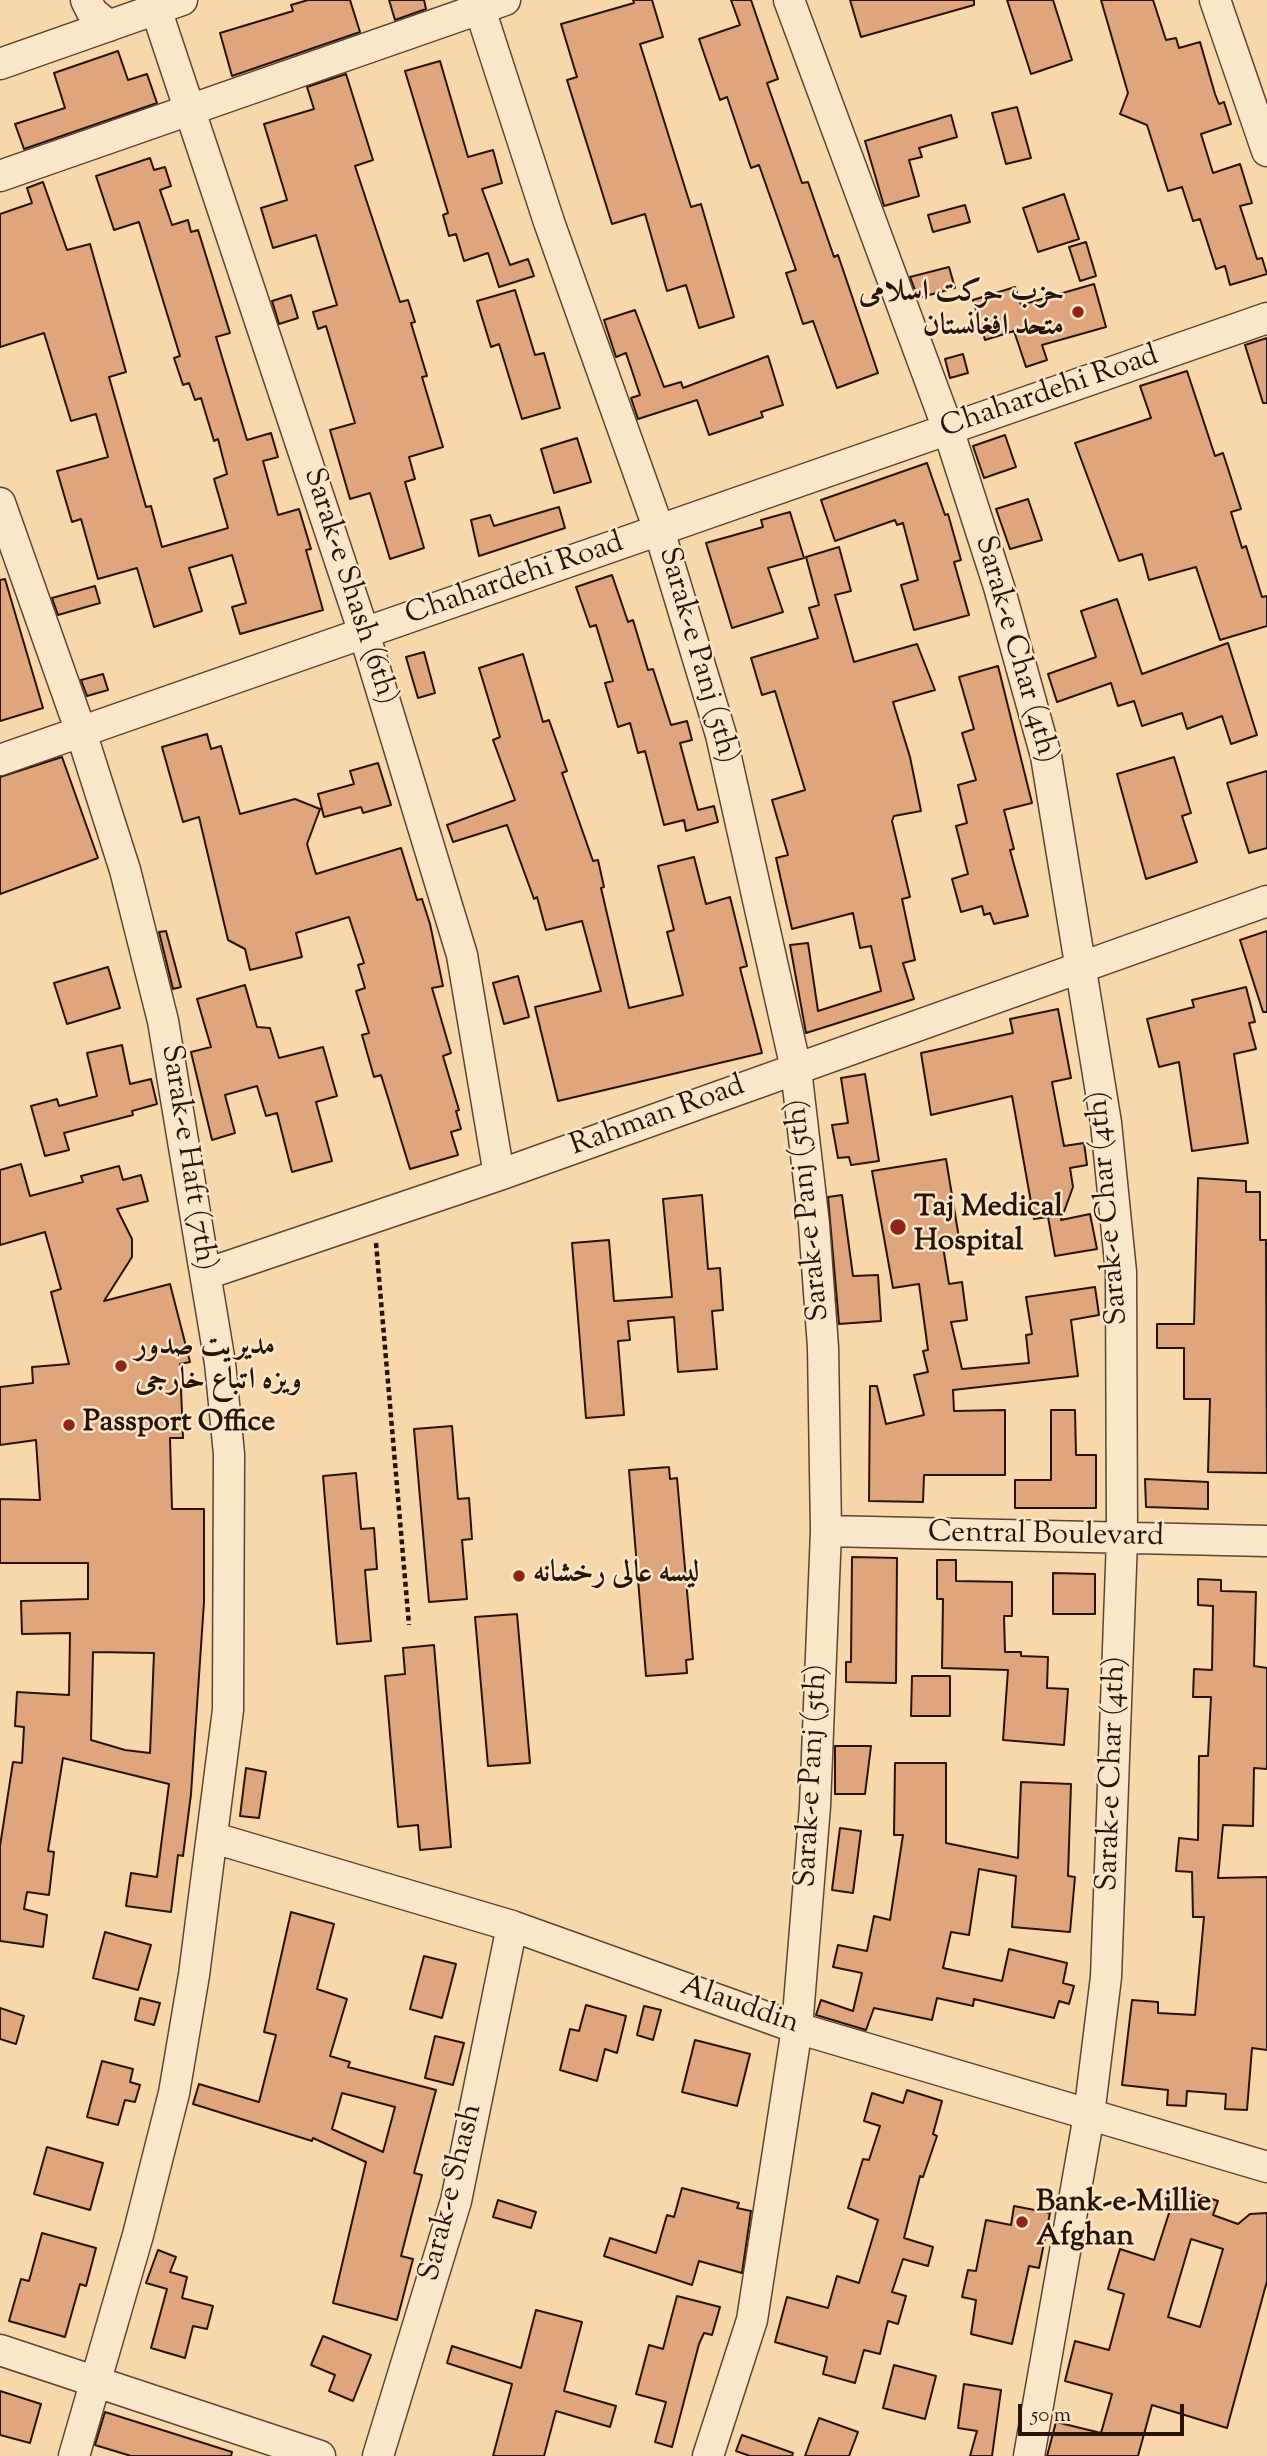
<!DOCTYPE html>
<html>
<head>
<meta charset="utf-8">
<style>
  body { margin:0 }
  #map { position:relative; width:1267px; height:2456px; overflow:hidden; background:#f8d8aa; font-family:"Sorts Mill Goudy",serif }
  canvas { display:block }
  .scale { position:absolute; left:1018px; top:2404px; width:166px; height:32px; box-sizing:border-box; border:4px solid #291309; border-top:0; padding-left:9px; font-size:21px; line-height:24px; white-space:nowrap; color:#291309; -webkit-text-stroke:5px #fae6c8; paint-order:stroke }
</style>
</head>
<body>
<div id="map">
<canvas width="1267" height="2456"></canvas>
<div class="scale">50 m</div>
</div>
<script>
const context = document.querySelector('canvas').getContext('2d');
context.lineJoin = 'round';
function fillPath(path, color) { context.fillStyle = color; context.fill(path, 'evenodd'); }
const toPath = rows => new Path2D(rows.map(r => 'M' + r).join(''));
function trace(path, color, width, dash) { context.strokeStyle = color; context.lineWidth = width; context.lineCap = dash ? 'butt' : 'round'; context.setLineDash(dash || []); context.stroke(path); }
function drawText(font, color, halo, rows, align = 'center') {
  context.font = font + ' "Sorts Mill Goudy",Amiri,serif'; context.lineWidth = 5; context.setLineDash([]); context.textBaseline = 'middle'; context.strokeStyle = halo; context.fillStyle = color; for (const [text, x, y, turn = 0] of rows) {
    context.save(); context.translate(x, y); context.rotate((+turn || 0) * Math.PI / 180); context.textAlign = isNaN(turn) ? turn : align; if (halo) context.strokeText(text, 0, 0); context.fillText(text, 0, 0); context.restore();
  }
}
const building = toPath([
  [308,0,350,0,360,32,232,76,220,33,293,11,291,5,308,0],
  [389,0,424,0,426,9,395,20,389,0],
  [633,0,652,0,663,37,640,44,691,207,701,204,734,317,699,328,686,285,667,291,645,214,612,224,567,80,577,77,561,24,634,3,633,0],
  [731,0,751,0,778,79,767,83,802,183,808,182,834,257,838,255,878,373,837,388,813,321,803,324,786,273,796,270,759,165,751,168,727,97,720,100,699,39,740,25,731,0],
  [850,0,974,0,974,5,861,37,850,0],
  [1007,0,1053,0,1072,60,1031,74,1007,0],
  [1101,0,1153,0,1166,40,1176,38,1179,48,1200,42,1215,94,1219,104,1224,102,1231,124,1201,134,1213,173,1240,164,1252,203,1240,206,1257,259,1262,258,1267,274,1230,285,1225,266,1216,269,1200,219,1193,221,1182,187,1168,191,1147,125,1120,114,1128,93,1101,0],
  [118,51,128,80,147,74,157,103,24,149,15,124,65,108,54,73,118,51],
  [440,61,468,157,493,150,502,183,482,189,510,265,528,259,534,276,499,287,488,253,464,261,456,234,449,236,443,215,448,213,405,71,440,61],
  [346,74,373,160,355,166,400,302,408,300,415,322,411,323,427,376,422,377,443,447,409,457,415,479,405,482,424,548,390,559,370,493,350,499,330,430,355,423,326,326,318,329,313,312,337,305,316,235,273,248,261,208,287,200,264,124,314,109,307,87,346,74],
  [1017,107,1031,158,1006,164,992,113,1017,107],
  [951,115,957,137,919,148,922,157,909,160,919,196,884,206,865,141,951,115],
  [150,158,154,170,165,167,171,186,160,190,172,225,188,220,191,232,198,230,230,333,216,337,247,440,271,433,278,457,263,461,278,515,299,509,311,549,306,550,323,610,240,634,232,607,246,603,232,555,189,568,202,611,154,627,137,568,98,579,81,519,72,522,57,471,108,457,96,414,71,421,44,333,0,347,0,214,32,203,27,188,43,182,67,250,90,244,126,372,109,377,146,507,151,506,162,547,228,528,214,479,227,474,218,439,214,441,201,398,195,400,189,383,183,385,174,358,180,356,139,222,114,230,96,176,150,158],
  [1064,194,1079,239,1038,252,1023,208,1064,194],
  [965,205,970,222,933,232,928,215,965,205],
  [1086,242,1096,276,1080,281,1069,247,1086,242],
  [949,267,955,288,918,298,910,277,949,267],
  [1094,284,1106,327,1042,345,1047,360,1026,367,1014,331,985,340,973,300,1015,287,1021,305,1094,284],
  [515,290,535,355,544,353,560,408,522,419,499,344,491,347,477,301,515,290],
  [291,295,298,318,279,324,272,301,291,295],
  [635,310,664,387,681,382,683,388,768,356,783,405,761,412,763,417,709,435,697,400,638,419,631,398,640,395,626,353,616,357,604,320,635,310],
  [1267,338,1267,403,1263,403,1245,345,1267,338],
  [963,354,968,373,950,378,945,359,963,354],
  [1187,371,1215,456,1223,453,1241,509,1231,512,1242,548,1246,546,1262,597,1267,596,1267,626,1220,640,1196,567,1149,580,1142,554,1119,561,1075,443,1151,418,1140,386,1187,371],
  [1005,435,1016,467,984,478,973,446,1005,435],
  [577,438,591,482,554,493,541,449,577,438],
  [927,463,945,515,948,514,961,560,954,562,969,615,914,630,901,585,918,580,903,523,897,525,895,520,835,541,821,500,927,463],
  [1028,499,1042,540,1010,549,996,509,1028,499],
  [559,507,565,528,479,556,471,520,490,515,494,526,559,507],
  [790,512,804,558,768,568,783,612,732,628,706,543,763,527,761,520,790,512],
  [839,547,851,591,835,595,854,662,917,644,935,690,893,702,910,757,921,811,894,816,892,821,910,897,902,899,915,960,903,963,914,999,806,1033,790,945,808,943,818,1011,881,991,871,946,860,948,853,913,792,929,776,858,788,855,772,800,805,790,775,691,762,695,751,658,818,638,809,608,819,605,806,557,839,547],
  [612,575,628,622,633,620,648,670,653,669,671,725,687,721,692,740,680,743,698,810,714,806,718,822,686,831,684,820,664,825,645,751,638,753,630,723,618,727,605,683,613,681,596,625,590,627,576,587,612,575],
  [5,579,43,708,0,721,0,580,5,579],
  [95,586,100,603,58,615,52,598,95,586],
  [1117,599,1142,674,1228,643,1257,735,1231,744,1222,716,1187,729,1182,713,1142,726,1134,701,1118,706,1111,683,1057,702,1048,674,1096,657,1081,611,1117,599],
  [424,652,435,693,418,698,406,657,424,652],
  [523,654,543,722,549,720,567,771,562,773,593,861,598,860,604,887,601,888,629,1008,683,995,667,932,674,930,658,866,694,857,706,904,730,897,747,966,740,968,762,1053,558,1101,535,1007,601,991,582,921,546,930,537,897,534,899,507,825,453,842,447,825,515,800,493,740,500,737,479,668,523,654],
  [998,666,1032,803,1004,810,1014,849,1010,850,1028,916,994,924,990,913,984,915,982,906,961,912,952,879,968,874,956,826,967,823,958,785,976,780,962,733,974,729,959,677,998,666],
  [103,674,108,690,87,696,81,680,103,674],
  [207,734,211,749,221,746,240,814,295,799,320,809,307,844,316,874,401,848,417,900,422,899,430,924,443,986,432,988,451,1053,443,1056,459,1110,456,1111,461,1129,451,1132,458,1155,410,1169,381,1075,374,1077,362,1035,369,1033,356,991,365,988,358,965,364,963,349,917,296,933,302,957,250,970,245,949,228,940,199,817,183,822,162,747,207,734],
  [62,757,98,858,0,894,0,777,62,757],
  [1174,757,1191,813,1182,816,1197,862,1146,879,1117,774,1174,757],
  [378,763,391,805,363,813,361,807,324,817,318,794,354,784,350,771,378,763],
  [1267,771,1267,848,1249,853,1227,783,1267,771],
  [166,931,181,987,173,989,159,932,166,931],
  [1267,931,1267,1012,1263,1012,1240,940,1267,931],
  [108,967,120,1008,67,1024,54,983,108,967],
  [518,976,529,1017,504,1024,493,983,518,976],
  [245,985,257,1027,270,1028,279,1058,323,1047,337,1096,316,1102,332,1161,292,1172,277,1113,266,1116,257,1086,225,1095,235,1133,212,1140,191,1052,211,1047,197,999,245,985],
  [1246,987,1255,1022,1249,1023,1256,1049,1234,1054,1248,1143,1192,1151,1179,1062,1159,1067,1147,1019,1194,1007,1192,1000,1246,987],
  [1058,1009,1071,1078,1052,1082,1064,1146,1084,1143,1087,1165,1070,1168,1073,1187,1061,1220,1090,1214,1097,1249,1055,1256,1048,1217,1034,1219,1012,1096,931,1115,921,1053,1013,1033,1010,1019,1058,1009],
  [122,1045,130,1084,151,1079,157,1104,132,1111,133,1115,64,1133,69,1150,45,1156,31,1106,57,1099,59,1106,97,1096,87,1053,122,1045],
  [865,1074,879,1161,851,1165,849,1157,838,1158,832,1125,848,1123,841,1078,865,1074],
  [946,1159,959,1238,942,1240,949,1284,962,1282,967,1320,951,1322,962,1369,1029,1363,1026,1335,1032,1334,1026,1297,1095,1287,1099,1315,1071,1320,1078,1376,953,1390,954,1411,1005,1410,1005,1475,924,1475,923,1502,869,1501,870,1386,877,1386,886,1424,924,1415,914,1375,928,1372,923,1351,928,1350,919,1284,893,1288,872,1171,946,1159],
  [21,1164,30,1196,83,1182,81,1176,119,1166,123,1180,141,1175,148,1201,117,1209,132,1239,132,1257,104,1301,170,1284,190,1362,180,1364,183,1438,170,1438,172,1509,204,1509,204,1602,191,1794,183,1856,178,1855,171,1912,126,1906,131,1873,157,1877,169,1784,63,1758,48,1851,54,1852,49,1895,27,1892,24,1909,47,1915,43,1947,0,1941,0,1846,13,1762,22,1763,24,1727,15,1726,17,1692,69,1695,70,1633,22,1634,21,1601,88,1599,88,1563,0,1563,0,1499,40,1500,36,1440,0,1445,0,1387,33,1383,32,1367,69,1364,51,1292,61,1289,45,1232,0,1245,0,1170,21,1164],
  [93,1652,154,1653,150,1753,125,1750,91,1740,93,1652],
  [1198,1178,1246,1181,1246,1192,1260,1192,1260,1240,1266,1240,1267,1473,1208,1472,1210,1399,1184,1399,1184,1348,1157,1348,1157,1324,1194,1324,1198,1178],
  [702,1195,708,1269,720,1268,723,1310,712,1311,717,1369,678,1372,674,1317,628,1321,630,1340,618,1341,624,1415,586,1418,572,1243,609,1240,614,1301,672,1297,663,1199,702,1195],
  [842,1195,853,1276,878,1275,881,1321,839,1324,828,1197,842,1195],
  [1051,1410,1075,1410,1076,1455,1096,1455,1096,1508,1015,1508,1015,1480,1051,1480,1051,1410],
  [452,1426,458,1499,469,1498,472,1539,462,1540,467,1599,429,1602,414,1429,452,1426],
  [669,1467,670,1479,677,1478,693,1659,686,1660,687,1673,646,1676,629,1470,669,1467],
  [356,1473,361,1529,374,1528,377,1569,365,1570,371,1641,337,1644,323,1476,356,1473],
  [1145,1479,1208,1482,1208,1509,1146,1507,1145,1479],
  [852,1557,897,1558,896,1683,846,1682,846,1662,851,1662,852,1557],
  [937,1560,956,1560,956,1581,1012,1582,1012,1616,1004,1616,1005,1652,1021,1652,1021,1656,1048,1657,1047,1688,1068,1689,1064,1745,1003,1740,1008,1670,942,1668,943,1599,937,1599,937,1560],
  [1053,1573,1095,1574,1095,1614,1053,1614,1053,1573],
  [1198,1579,1221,1580,1221,1591,1256,1592,1254,1666,1267,1668,1267,1769,1254,1768,1253,1826,1223,1825,1218,1878,1267,1877,1267,2050,1252,2048,1247,2110,1225,2109,1226,2094,1187,2091,1186,2106,1167,2105,1168,2090,1122,2085,1132,2000,1158,2002,1158,2013,1195,2015,1204,1917,1193,1917,1192,1872,1176,1871,1179,1838,1198,1840,1199,1756,1208,1756,1211,1697,1193,1697,1194,1669,1212,1670,1213,1606,1198,1605,1198,1579],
  [517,1614,530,1763,488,1766,475,1617,517,1614],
  [434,1645,451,1847,420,1850,418,1825,398,1827,385,1676,405,1674,403,1648,434,1645],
  [912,1676,950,1676,950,1716,911,1716,912,1676],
  [835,1746,871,1746,865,1794,835,1794,835,1746],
  [895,1763,946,1763,946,1843,1018,1858,1021,1782,1071,1784,1068,1876,1075,1877,1070,1932,1012,1927,1016,1876,979,1869,969,1935,951,1932,943,1968,1002,1981,1009,1949,1067,1963,1063,1983,1074,1986,1069,2004,1059,2001,1054,2018,974,1999,973,2006,937,1998,932,2020,874,2008,866,2030,816,2015,821,2000,853,2011,862,1973,833,1967,838,1945,867,1951,874,1916,890,1920,903,1835,894,1835,895,1763],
  [246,1768,266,1772,259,1818,240,1816,246,1768],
  [840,1828,861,1831,853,1893,832,1890,840,1828],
  [291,1912,334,1924,317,1989,347,1999,330,2056,350,2062,348,2067,436,2090,414,2173,422,2175,401,2256,413,2259,397,2320,333,2303,366,2162,313,2138,312,2141,193,2104,199,2084,259,2102,276,2035,264,2032,291,1912],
  [342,2093,395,2107,383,2152,332,2129,342,2093],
  [105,1932,151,1945,138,1990,93,1978,105,1932],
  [424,1956,456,1964,442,2018,410,2009,424,1956],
  [140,1998,160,2003,154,2025,135,2020,140,1998],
  [586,2005,626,2016,617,2053,605,2049,597,2081,560,2070,570,2029,579,2031,586,2005],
  [644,2006,661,2010,653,2040,637,2035,644,2006],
  [0,2008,24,2016,16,2044,0,2039,0,2008],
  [435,2036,464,2043,453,2085,425,2078,435,2036],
  [695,2040,750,2054,737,2106,682,2092,695,2040],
  [102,2061,133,2069,130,2082,140,2085,135,2102,125,2100,118,2125,87,2117,102,2061],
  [907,2090,942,2101,933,2134,937,2136,923,2177,920,2176,904,2238,933,2247,928,2266,903,2259,892,2292,906,2296,898,2324,888,2321,880,2354,864,2350,855,2383,823,2374,827,2357,775,2342,787,2297,828,2308,837,2276,859,2283,878,2220,848,2208,863,2159,869,2160,880,2126,864,2121,872,2093,903,2103,907,2090],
  [47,2147,103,2163,90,2210,34,2194,47,2147],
  [682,2188,739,2203,737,2208,751,2211,742,2273,699,2261,692,2285,604,2256,610,2238,656,2253,667,2215,674,2217,682,2188],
  [1177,2188,1218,2201,1213,2215,1238,2224,1250,2214,1267,2213,1267,2281,1227,2428,1152,2405,1138,2456,1047,2456,1056,2422,1101,2433,1112,2394,1065,2381,1075,2341,1109,2350,1124,2294,1108,2289,1120,2249,1154,2260,1177,2188],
  [1191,2239,1223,2249,1200,2327,1168,2317,1191,2239],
  [498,2200,536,2212,531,2228,493,2217,498,2200],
  [1014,2206,1050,2213,1039,2268,1029,2266,1012,2344,971,2334,976,2300,962,2297,968,2270,976,2271,986,2220,1011,2225,1014,2206],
  [42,2233,96,2248,86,2286,80,2284,65,2337,9,2321,21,2279,29,2281,42,2233],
  [158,2250,176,2257,170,2272,187,2277,182,2298,213,2306,207,2329,193,2326,185,2358,151,2348,167,2289,146,2283,158,2250],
  [677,2296,720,2307,712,2335,704,2333,699,2344,672,2447,655,2442,666,2402,636,2394,649,2345,663,2349,677,2296],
  [536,2310,582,2322,564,2391,616,2406,610,2427,556,2411,544,2456,493,2456,512,2384,447,2363,452,2346,521,2368,536,2310],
  [323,2336,371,2355,353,2401,329,2391,335,2375,311,2365,323,2336],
  [894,2365,936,2376,925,2419,883,2408,894,2365],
  [964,2384,1001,2390,992,2456,970,2456,977,2431,958,2428,964,2384],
  [0,2391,41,2404,30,2443,0,2435,0,2391],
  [105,2412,232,2452,231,2456,131,2456,95,2445,105,2412],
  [819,2418,858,2432,849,2456,805,2456,819,2418],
  [742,2435,793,2453,792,2456,750,2456,736,2451,742,2435]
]);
const path = toPath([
  [376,1243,409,1625]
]);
const minor = toPath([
  [86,0,92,12,109,26],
  [477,0,549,222,659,530,721,735,796,1069,814,1224,823,1347,826,1531,815,1806,797,2028,752,2320,708,2456],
  [789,0,948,429,999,587,1046,756,1106,1123,1121,1272,1122,1539,1106,1977,1089,2115,1029,2456],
  [1215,0,1267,151],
  [156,9,364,633,462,955,499,1175],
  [0,64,182,0],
  [0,176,505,0],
  [0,503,81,732,125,870,163,1021,220,1363,229,1454,228,1710,194,1975,174,2093,138,2235,74,2456],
  [0,760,1267,318],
  [206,1274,499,1175,1267,901],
  [826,1531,1267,1541],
  [214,1838,512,1926,797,2028,1267,2167],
  [0,2350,320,2456],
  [378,2456,456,2201,512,1926]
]);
const markers = [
  [1078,312,7,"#8f2418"],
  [898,1227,9,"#8f2418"],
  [121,1366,7,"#8f2418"],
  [69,1425,7,"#8f2418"],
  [519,1576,7,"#8f2418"],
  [1022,2222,7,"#8f2418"]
];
const poiNames = [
  ["حزب حرکت اسلامی",1064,295,"right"],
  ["متحد افغانستان",1064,329,"right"],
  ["Taj Medical",914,1210],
  ["Hospital",914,1244],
  ["مدیریت صدور",135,1349],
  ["ویزه اتباع خارجی",135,1383],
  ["Passport Office",83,1425],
  ["لیسه عالی رخشانه",533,1576],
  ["Bank-e-Millie",1036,2205],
  ["Afghan",1036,2239]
];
const streetNames = [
  ["Chahardehi Road",1050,394,-19],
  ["Chahardehi Road",515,581,-19],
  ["Sarak-e Shash (6th)",348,587,72],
  ["Sarak-e Char (4th)",1014,650,74],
  ["Sarak-e Panj (5th)",696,656,74],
  ["Rahman Road",658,1118,-20],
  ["Sarak-e Haft (7th)",186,1158,81],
  ["Sarak-e Char (4th)",1110,1208,-95],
  ["Sarak-e Panj (5th)",810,1210,-96],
  ["Central Boulevard",1046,1537,1],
  ["Sarak-e Char (4th)",1114,1774,-88],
  ["Sarak-e Panj (5th)",814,1776,-87],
  ["Alauddin",739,2007,19],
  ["Sarak-e Shash",453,2193,-76]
];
fillPath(building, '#dfa67d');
trace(building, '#291309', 2);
trace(minor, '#5d4431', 33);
trace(path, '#291309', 4.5, [5, 3.5]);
trace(minor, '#fae6c8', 30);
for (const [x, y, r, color] of markers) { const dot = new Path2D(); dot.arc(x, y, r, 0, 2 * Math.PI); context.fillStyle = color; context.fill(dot); trace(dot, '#fae6c8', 2.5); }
drawText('bold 30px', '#291309', '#fae6c8', poiNames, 'left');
drawText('30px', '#291309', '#fae6c8', streetNames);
</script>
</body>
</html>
